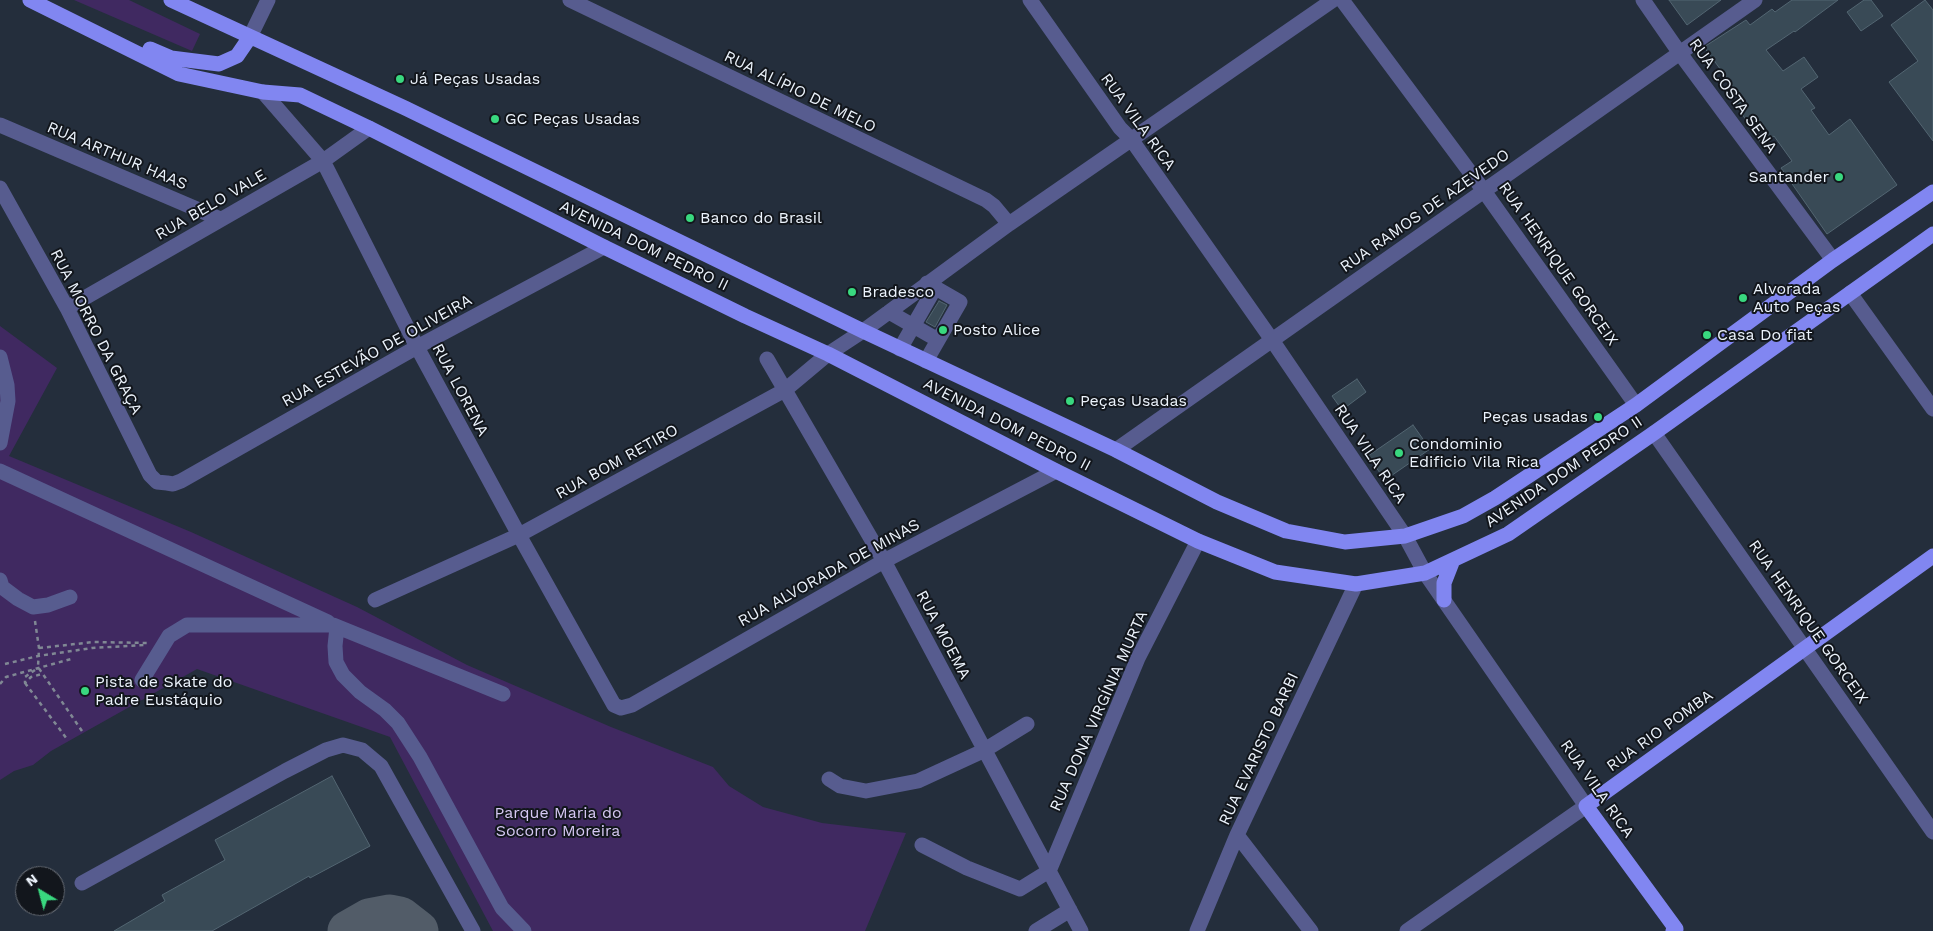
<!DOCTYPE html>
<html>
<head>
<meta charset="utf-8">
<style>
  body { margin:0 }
  #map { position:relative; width:1933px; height:931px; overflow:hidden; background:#242e3c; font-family:"Work Sans",sans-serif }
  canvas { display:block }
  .north { position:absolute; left:15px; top:866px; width:50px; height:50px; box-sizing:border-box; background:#12161c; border:1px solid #696e76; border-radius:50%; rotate:323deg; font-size:14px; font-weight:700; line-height:20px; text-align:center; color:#ecf3fc }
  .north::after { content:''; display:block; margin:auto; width:18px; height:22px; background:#39d87f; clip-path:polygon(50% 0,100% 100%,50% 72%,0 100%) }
</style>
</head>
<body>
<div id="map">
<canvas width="1933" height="931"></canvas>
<div class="north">N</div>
</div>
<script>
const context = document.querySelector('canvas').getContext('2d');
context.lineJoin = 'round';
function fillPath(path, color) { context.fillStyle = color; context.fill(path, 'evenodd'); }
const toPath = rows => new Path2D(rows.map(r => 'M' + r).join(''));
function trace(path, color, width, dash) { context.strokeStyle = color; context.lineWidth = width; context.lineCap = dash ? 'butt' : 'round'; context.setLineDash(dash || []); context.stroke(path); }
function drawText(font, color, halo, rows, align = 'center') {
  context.font = font + ' "Work Sans",sans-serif'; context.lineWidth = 4; context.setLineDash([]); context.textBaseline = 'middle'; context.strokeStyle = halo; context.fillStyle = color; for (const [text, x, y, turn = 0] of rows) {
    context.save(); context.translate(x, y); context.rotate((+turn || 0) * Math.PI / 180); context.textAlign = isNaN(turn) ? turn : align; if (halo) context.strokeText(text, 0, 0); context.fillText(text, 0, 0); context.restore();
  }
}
const green = toPath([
  [74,0,129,0,200,34,192,51],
  [0,326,57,368,9,456,191,532,357,607,467,665,611,727,713,767,729,786,763,807,822,823,906,833,865,931,493,931,390,737,197,669,51,751,33,765,14,771,0,780]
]);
const taxiway = toPath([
  [348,931,369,919,390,915,400,917,418,931]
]);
const building = toPath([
  [1669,0,1721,0,1687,25,1669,0],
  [1792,0,1838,0,1795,32,1794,31,1766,50,1783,71,1804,57,1818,77,1801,89,1815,108,1811,110,1829,135,1850,119,1897,185,1827,234,1781,168,1792,161,1774,136,1762,144,1736,105,1743,100,1704,47,1746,20,1750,25,1772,9,1775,12,1792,0],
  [1864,0,1871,0,1883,16,1861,31,1847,12,1864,0],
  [1925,0,1933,10,1933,141,1889,82,1918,61,1891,25,1925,0],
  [939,301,947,305,935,327,926,322,939,301],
  [1357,379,1366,392,1342,410,1332,396,1357,379],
  [1413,425,1430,449,1385,480,1368,456,1413,425],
  [332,776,370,846,310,878,309,876,212,931,114,931,165,901,162,895,225,860,215,840,332,776]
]);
const path = toPath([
  [35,621,39,648,38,667,82,731],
  [39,648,94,642,147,643],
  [5,664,38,656,92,648,145,645],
  [35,670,25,677,25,683,31,677,42,674],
  [25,683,67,739],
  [0,684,6,677,71,659]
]);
const minor = toPath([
  [570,0,986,200,994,206,1009,224],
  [1030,0,1120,128,1131,139,1272,340,1405,536,1425,573,1586,806,1407,931],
  [1342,0,1484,191,1636,405],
  [1643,0,1679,52,1833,260],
  [250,37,268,0],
  [263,92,323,161,417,347,519,535,614,705,621,708,632,705,884,561,1056,471],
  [0,125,220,219],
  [0,188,67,308,150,475,157,482,167,483,173,484,181,481,417,347,604,247],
  [1850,293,1933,409],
  [67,308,323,161,369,128],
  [889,312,938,340],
  [900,349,935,288],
  [0,357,7,385,8,401,0,443],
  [767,359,884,561,1081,931],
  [926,361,960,302,927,283],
  [1654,433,1933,832],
  [1116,450,1755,0],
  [0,471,328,622],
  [0,580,2,587,18,599,33,607,48,605,70,597],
  [375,600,519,535,785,390,828,354,863,331,1009,224,1333,0],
  [337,627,335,646,336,662,343,675,360,692,385,710,398,723,420,757,502,908,524,931],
  [142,680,169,636,187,625,333,625,503,694],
  [829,779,840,786,866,791,918,781,983,751,1027,724],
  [1237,835,1311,931],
  [922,845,967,868,1020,889,1049,871,1138,658,1198,541],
  [82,883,285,771,326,750,343,745,362,750,381,766,473,931],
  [1036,931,1070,910],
  [1197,931,1237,835,1356,584]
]);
const major = toPath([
  [30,0,179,74,263,92,300,95,369,128,604,247,745,316,828,354,1056,471,1198,541,1275,572,1356,584,1425,573,1508,534,1654,433,1933,234],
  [171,0,405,108,863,331,1116,450,1217,502,1286,531,1345,542,1405,536,1463,516,1495,498,1636,405,1833,260,1933,192],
  [150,49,171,58,219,64,237,56,250,37],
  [1444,600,1444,583,1453,560],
  [1673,931,1676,929,1586,806,1933,556]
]);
const markers = [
  [400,79,5,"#39d87f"],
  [495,119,5,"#39d87f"],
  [1839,177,5,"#39d87f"],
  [690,218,5,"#39d87f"],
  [852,292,5,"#39d87f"],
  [1743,298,5,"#39d87f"],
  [943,330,5,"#39d87f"],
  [1707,335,5,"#39d87f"],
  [1070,401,5,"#39d87f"],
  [1598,417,5,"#39d87f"],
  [1399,453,5,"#39d87f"],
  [85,691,5,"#39d87f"]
];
const poiNames = [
  ["Já Peças Usadas",410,79],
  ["GC Peças Usadas",505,119],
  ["Santander",1829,177,"right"],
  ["Banco do Brasil",700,218],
  ["Alvorada",1753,289],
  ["Auto Peças",1753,307],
  ["Bradesco",862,292],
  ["Posto Alice",953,330],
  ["Casa Do fiat",1717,335],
  ["Peças Usadas",1080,401],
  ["Peças usadas",1588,417,"right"],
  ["Condominio",1409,444],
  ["Edificio Vila Rica",1409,462],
  ["Pista de Skate do",95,682],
  ["Padre Eustáquio",95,700]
];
const streetNames = [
  ["RUA ALÍPIO DE MELO",800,92,26],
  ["RUA COSTA SENA",1733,96,54],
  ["RUA VILA RICA",1138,122,54],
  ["RUA ARTHUR HAAS",117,156,23],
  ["RUA BELO VALE",211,205,-30],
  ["RUA RAMOS DE AZEVEDO",1425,211,-35],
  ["AVENIDA DOM PEDRO II",644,246,26],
  ["RUA HENRIQUE GORCEIX",1558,264,55],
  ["RUA MORRO DA GRAÇA",96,332,63],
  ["RUA ESTEVÃO DE OLIVEIRA",377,351,-29],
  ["RUA LORENA",460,390,62],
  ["AVENIDA DOM PEDRO II",1007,425,27],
  ["RUA VILA RICA",1370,454,56],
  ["RUA BOM RETIRO",617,462,-29],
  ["AVENIDA DOM PEDRO II",1564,472,-34],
  ["RUA ALVORADA DE MINAS",829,573,-29],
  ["RUA HENRIQUE GORCEIX",1808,622,55],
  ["RUA MOEMA",943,635,62],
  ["RUA DONA VIRGÍNIA MURTA",1099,711,-66],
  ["RUA RIO POMBA",1660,731,-36],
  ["RUA EVARISTO BARBI",1259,749,-65],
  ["RUA VILA RICA",1597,789,55]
];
const parkNames = [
  ["Parque Maria do",558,813],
  ["Socorro Moreira",558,831]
];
fillPath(green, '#402961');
trace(taxiway, '#525c68', 41);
fillPath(building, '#394a56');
trace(building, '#536672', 1);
trace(path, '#808894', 2.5, [4, 4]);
trace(minor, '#575c8f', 15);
trace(major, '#8186f1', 15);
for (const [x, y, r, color] of markers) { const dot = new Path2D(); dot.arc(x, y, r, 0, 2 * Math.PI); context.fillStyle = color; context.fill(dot); trace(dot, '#12161c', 2); }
drawText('16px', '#ecf3fc', '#12161c', poiNames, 'left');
drawText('16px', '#ecf3fc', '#12161c', streetNames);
drawText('16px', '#d6c8f3', '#12161c', parkNames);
</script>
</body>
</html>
